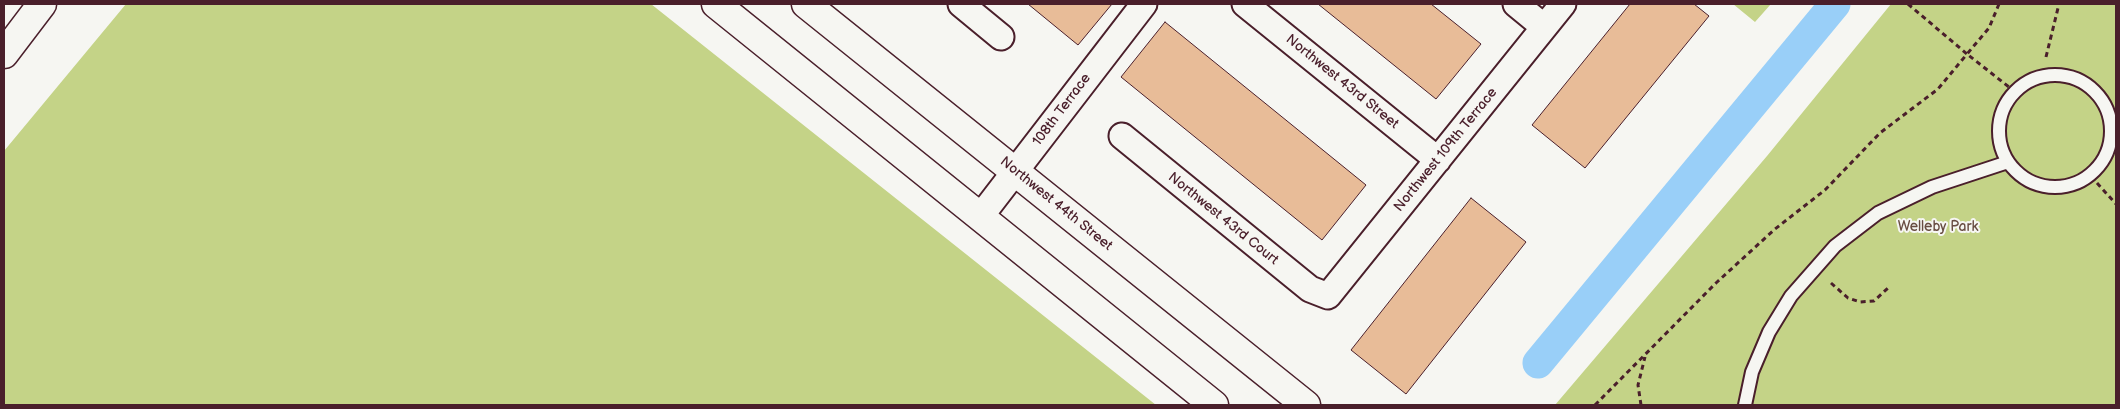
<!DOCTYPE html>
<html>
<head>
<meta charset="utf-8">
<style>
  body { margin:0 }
  #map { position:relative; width:2120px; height:409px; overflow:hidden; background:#f6f6f2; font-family:"Balsamiq Sans",sans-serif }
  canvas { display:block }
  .frame { position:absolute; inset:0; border:5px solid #4a1f2b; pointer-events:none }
</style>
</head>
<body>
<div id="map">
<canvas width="2120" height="409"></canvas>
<div class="frame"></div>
</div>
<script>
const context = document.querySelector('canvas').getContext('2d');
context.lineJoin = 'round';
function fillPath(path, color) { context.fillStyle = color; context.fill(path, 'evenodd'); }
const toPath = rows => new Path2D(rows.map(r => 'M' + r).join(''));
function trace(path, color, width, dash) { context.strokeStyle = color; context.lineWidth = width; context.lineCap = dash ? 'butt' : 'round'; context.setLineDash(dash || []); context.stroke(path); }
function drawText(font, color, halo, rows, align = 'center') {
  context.font = font + ' "Balsamiq Sans",sans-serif'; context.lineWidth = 4; context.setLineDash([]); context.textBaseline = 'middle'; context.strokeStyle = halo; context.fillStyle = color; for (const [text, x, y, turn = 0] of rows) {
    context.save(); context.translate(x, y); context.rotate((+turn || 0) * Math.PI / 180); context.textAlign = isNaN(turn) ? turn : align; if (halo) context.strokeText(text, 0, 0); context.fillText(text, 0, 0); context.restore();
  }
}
const green = toPath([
  [126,4,651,4,1156,405,4,405,4,151],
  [1733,4,1771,4,1755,22],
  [1891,4,2116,4,2116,405,1555,405,1767,156]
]);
const canal = toPath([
  [1538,363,1835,4]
]);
const building = toPath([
  [1028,4,1112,4,1078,45,1028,4],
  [1318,4,1431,4,1481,44,1436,99,1318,4],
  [1630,4,1694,4,1709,16,1585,168,1532,125,1630,4],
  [1165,22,1366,185,1322,240,1121,77,1165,22],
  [1471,198,1526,242,1406,394,1351,350,1471,198]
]);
const path = toPath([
  [1999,4,1989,28,1967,54,2014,91],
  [2046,57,2059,4],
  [2097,183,2116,204],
  [1831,283,1848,298,1860,302,1874,301,1888,288],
  [1595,405,1716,283,1775,229,1825,190,1880,133,1938,89,1967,54,1908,4],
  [1641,405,1638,385,1645,357]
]);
const service = toPath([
  '1999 131a56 56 0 1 1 112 0a56 56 0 1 1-112 0Z',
  [1745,405,1752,372,1769,332,1791,296,1835,246,1878,213,1932,187,2008,162]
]);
const minor = toPath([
  [961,4,1001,37],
  [1245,4,1438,160],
  [1516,4,1544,27],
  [1122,136,1310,289,1328,296,1563,4],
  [980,217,1144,4]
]);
const tertiary = toPath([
  [716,4,1214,405],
  [806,4,1306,405]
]);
const secondary = toPath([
  [4,54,42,4]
]);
const streetNames = [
  ["Northwest 43rd Street",1342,82,39],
  ["108th Terrace",1062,110,-53],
  ["Northwest 109th Terrace",1446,150,-51],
  ["Northwest 44th Street",1056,204,39],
  ["Northwest 43rd Court",1223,219,39]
];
const parkNames = [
  ["Welleby Park",1938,227]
];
fillPath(green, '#c4d387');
trace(canal, '#99cff8', 31);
fillPath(building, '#e8bc98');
trace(building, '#4a1f2b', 1);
trace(service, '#4a1f2b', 16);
trace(minor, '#4a1f2b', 29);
trace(tertiary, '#4a1f2b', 31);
trace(secondary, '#4a1f2b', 31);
trace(path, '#4a1f2b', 3, [5, 4]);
trace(service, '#f6f6f2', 12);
trace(minor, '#f6f6f2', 25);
trace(tertiary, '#f6f6f2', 28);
trace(secondary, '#f6f6f2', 28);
drawText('14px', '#4a1f2b', '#f6f6f2', streetNames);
drawText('14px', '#684c42', '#f6f6f2', parkNames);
</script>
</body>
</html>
